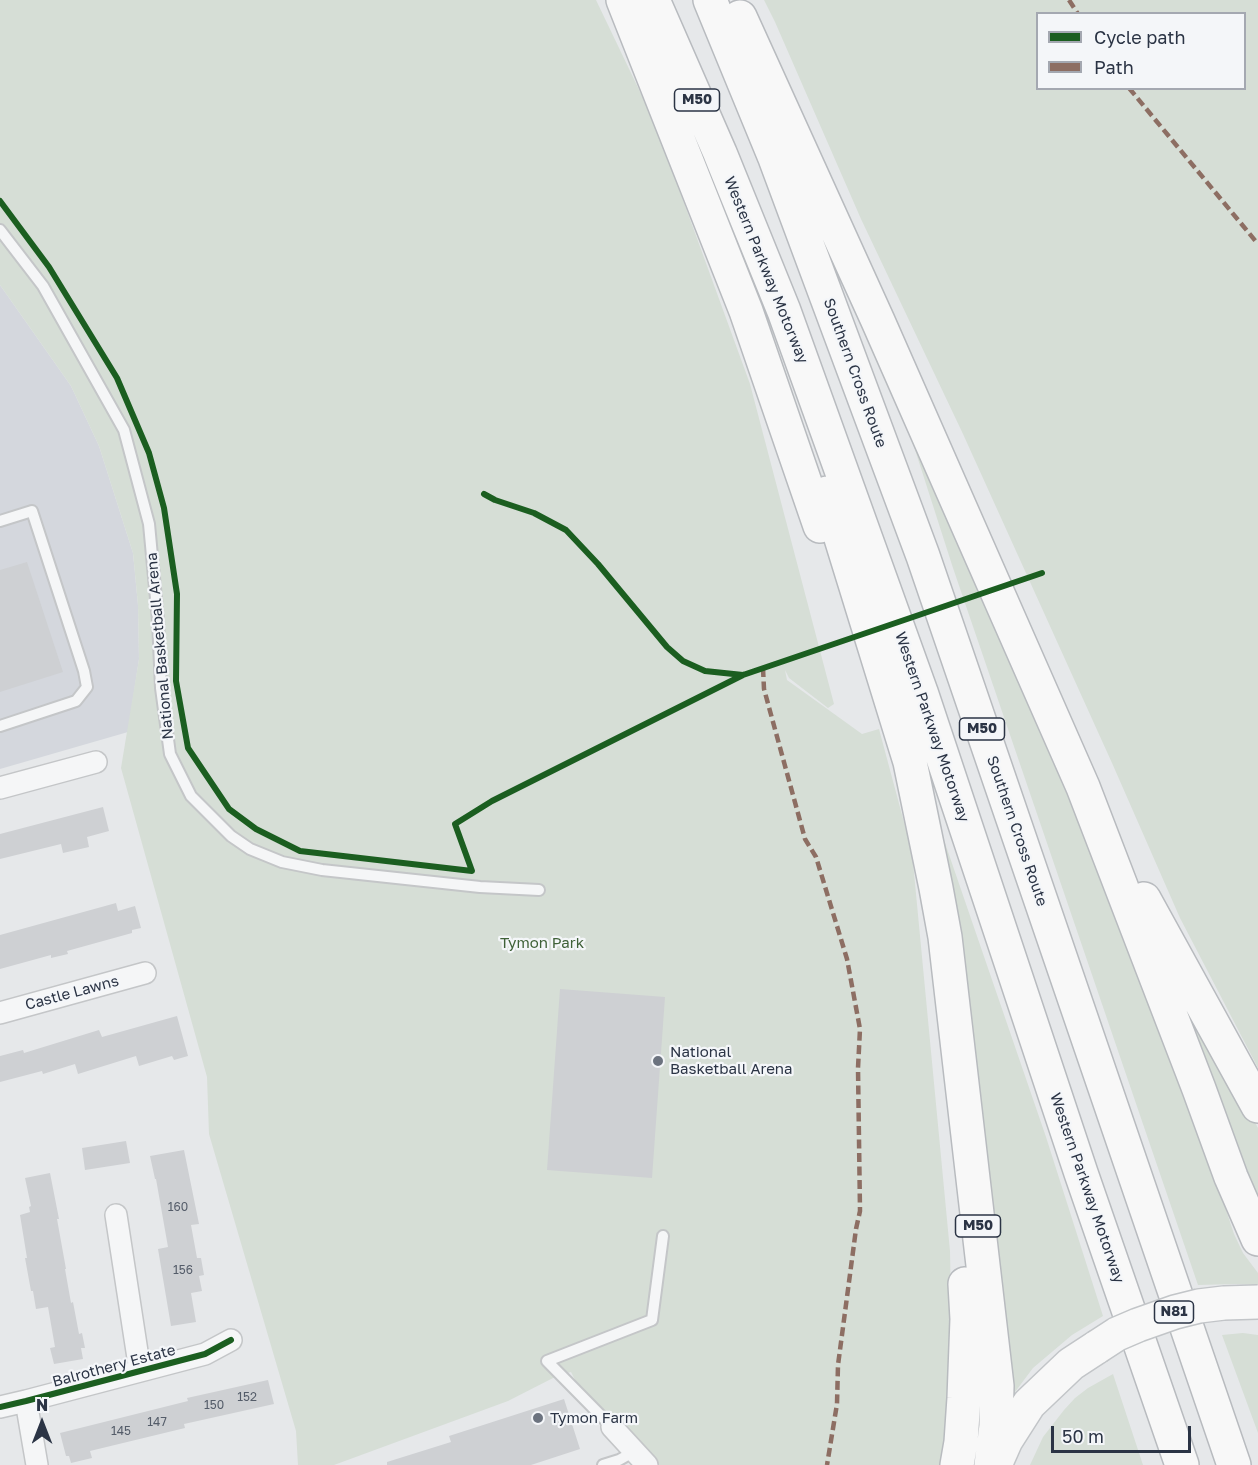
<!DOCTYPE html>
<html>
<head>
<meta charset="utf-8">
<style>
  body { margin:0 }
  #map { position:relative; width:1258px; height:1465px; overflow:hidden; background:#e6e8ea; font-family:"Golos Text",sans-serif }
  canvas { display:block }
  .legend { position:absolute; left:1036px; top:12px; width:210px; height:78px; box-sizing:border-box; background:#f4f6f9; border:2px solid #a4a8b1; margin:0; padding:8px 10px; list-style:none; font-size:18px; color:#2b3445 }
  .legend li { display:flex; align-items:center; gap:12px; height:30px }
  .legend b { width:30px; border:2px solid #a4a8b1 }
  .north { position:absolute; left:12px; top:1393px; width:60px; height:60px; -webkit-text-stroke:4px #f4f6f9; paint-order:stroke; rotate:0deg; font-size:16px; font-weight:700; line-height:24px; text-align:center; color:#2b3445 }
  .north::after { content:''; display:block; margin:auto; width:21px; height:27px; background:#2b3445; clip-path:polygon(50% 0,100% 100%,50% 72%,0 100%) }
  .scale { position:absolute; left:1051px; top:1426px; width:140px; height:27px; box-sizing:border-box; border:3px solid #2b3445; border-top:0; padding-left:8px; font-size:18px; line-height:21px; white-space:nowrap; color:#2b3445; -webkit-text-stroke:4px #f4f6f9; paint-order:stroke }
</style>
</head>
<body>
<div id="map">
<canvas width="1258" height="1465"></canvas>
<ul class="legend">
<li><b style="height:8px;background:#1b5e20"></b>Cycle path</li>
<li><b style="height:8px;background:#8d6e63"></b>Path</li>
</ul>
<div class="north">N</div>
<div class="scale">50 m</div>
</div>
<script>
const context = document.querySelector('canvas').getContext('2d');
context.lineJoin = 'round';
function fillPath(path, color) { context.fillStyle = color; context.fill(path, 'evenodd'); }
const toPath = rows => new Path2D(rows.map(r => 'M' + r).join(''));
function trace(path, color, width, dash) { context.strokeStyle = color; context.lineWidth = width; context.lineCap = dash ? 'butt' : 'round'; context.setLineDash(dash || []); context.stroke(path); }
function drawText(font, color, halo, rows, align = 'center') {
  context.font = font + ' "Golos Text",sans-serif'; context.lineWidth = 4.5; context.setLineDash([]); context.textBaseline = 'middle'; context.strokeStyle = halo; context.fillStyle = color; for (const [text, x, y, turn = 0] of rows) {
    context.save(); context.translate(x, y); context.rotate((+turn || 0) * Math.PI / 180); context.textAlign = isNaN(turn) ? turn : align; if (halo) context.strokeText(text, 0, 0); context.fillText(text, 0, 0); context.restore();
  }
}
const built = toPath([
  [0,285,71,386,99,446,133,553,138,605,139,659,128,732,0,769]
]);
const green = toPath([
  [0,0,596,0,655,123,750,384,834,704,828,708,789,678,785,670,787,680,862,734,879,729,912,852,950,1251,952,1351,943,1465,656,1465,645,1448,577,1384,571,1372,555,1377,508,1401,334,1465,298,1465,296,1431,209,1134,207,1077,121,768,139,659,138,605,133,553,99,446,71,386,0,285],
  [764,0,1258,0,1258,1068,1180,918,1112,763,963,434,861,219,775,22],
  [1038,14,1244,14,1244,88,1038,88],
  [909,431,1071,792,1176,1059,1234,1234,1243,1253,1258,1273,1258,1285,1236,1284,1198,1285,953,568],
  [933,808,1046,1137,1103,1316,1072,1335,1033,1368,1006,1404],
  [1190,1002,1258,1128,1258,1216,1180,1006],
  [1243,1333,1258,1335,1258,1433,1222,1335],
  [1113,1374,1143,1465,1030,1465,1043,1437,1064,1410,1075,1398,1088,1388]
]);
const building = toPath([
  [27,562,63,672,0,692,0,570],
  [103,807,109,831,87,837,89,847,63,853,61,844,0,859,0,834],
  [116,903,118,911,135,906,141,928,132,930,132,933,67,951,68,954,51,958,51,955,0,969,0,935],
  [560,989,665,997,652,1178,547,1170],
  [177,1016,188,1056,174,1060,172,1056,139,1066,136,1056,78,1074,75,1064,43,1074,42,1071,0,1082,0,1056,23,1050,24,1053,99,1030,102,1037],
  [126,1141,130,1163,85,1170,82,1148],
  [184,1150,199,1224,191,1225,197,1258,201,1258,204,1275,199,1276,202,1291,191,1293,196,1322,171,1326,158,1249,168,1247,156,1179,155,1179,150,1156],
  [50,1173,59,1219,57,1219,66,1269,65,1269,71,1303,73,1302,79,1334,82,1333,85,1348,81,1348,83,1359,54,1364,50,1348,55,1347,48,1307,36,1309,33,1291,31,1291,25,1258,27,1258,20,1215,30,1212,29,1207,31,1206,25,1178],
  [268,1380,274,1404,184,1424,185,1428,90,1451,92,1458,71,1463,69,1456,66,1456,60,1433,188,1401,187,1398],
  [564,1399,580,1449,531,1465,387,1465,387,1462,451,1442,449,1436]
]);
const lane = toPath([
  [0,230,43,286,124,430,149,524,158,620,161,688,170,754,191,796,231,836,250,849,282,862,322,870,480,887,539,890],
  [0,521,32,511,84,671,87,687,76,701,0,726],
  [612,1427,547,1361,652,1320,663,1236],
  [603,1465,619,1460,635,1451]
]);
const street = toPath([
  [0,788,96,762],
  [0,1013,145,973],
  [116,1215,140,1371],
  [26,1401,37,1465],
  [0,1407,26,1401,205,1354,231,1340],
  [612,1427,647,1465]
]);
const primary = toPath([
  [995,1465,1006,1440,1029,1404,1071,1364,1097,1347]
]);
const highway = toPath([
  [623,0,746,311,820,526],
  [653,0,720,153,784,311,921,692,1081,1173,1182,1465],
  [710,0,775,158,923,556,1234,1465],
  [740,17,878,321,1083,787,1199,1089,1231,1177,1258,1239],
  [827,493,910,762,936,888,945,937,997,1386,996,1426,991,1465],
  [1144,899,1258,1106],
  [957,1465,961,1442,964,1398,967,1319,965,1284]
]);
const primaryBridge = toPath([
  [1097,1347,1117,1334,1138,1325,1175,1312,1199,1306,1224,1303,1258,1302]
]);
const quiet = toPath([
  [1069,0,1078,14],
  [1129,88,1258,244],
  [763,668,764,689,805,839,816,857,847,959,860,1029,858,1068,860,1211,856,1229,838,1365,837,1404,827,1465]
]);
const cycleway = toPath([
  [0,201,49,267,117,378,149,453,164,508,177,594,176,681,188,748,229,809,256,829,300,851,472,871,455,824,492,801,743,675],
  [484,494,495,500,534,513,566,530,598,564,667,647,683,661,705,671,743,675,1042,573],
  [0,1407,26,1401,205,1354,231,1340]
]);
const markers = [
  [658,1061,6,"#6c737f"],
  [538,1418,6,"#6c737f"]
];
const numberNames = [
  ["160",178,1207],
  ["156",183,1270],
  ["152",247,1397],
  ["150",214,1405],
  ["147",157,1422],
  ["145",121,1431]
];
const shields = [
  [697,100,45],
  [982,729,45],
  [978,1226,45],
  [1174,1312,39]
];
const shieldNames = [
  ["M50",697,100],
  ["M50",982,729],
  ["M50",978,1226],
  ["N81",1174,1312]
];
const streetNames = [
  ["Western Parkway Motorway",766,270,68],
  ["Southern Cross Route",855,373,70],
  ["National Basketball Arena",160,646,-95],
  ["Western Parkway Motorway",932,727,71],
  ["Southern Cross Route",1017,831,71],
  ["Castle Lawns",72,993,-15],
  ["Western Parkway Motorway",1087,1188,71],
  ["Balrothery Estate",114,1366,-15]
];
const parkNames = [
  ["Tymon Park",542,943]
];
const poiNames = [
  ["National",670,1052],
  ["Basketball Arena",670,1069],
  ["Tymon Farm",550,1418]
];
fillPath(built, '#d4d7dd');
fillPath(green, '#d6ded6');
fillPath(building, '#ced0d3');
trace(lane, '#c4c6c8', 14);
trace(street, '#c4c6c8', 24);
trace(primary, '#c2c5c8', 36);
trace(highway, '#b8bbbf', 36);
trace(lane, '#f5f6f7', 10);
trace(street, '#f5f6f7', 21);
trace(primary, '#f8f8f8', 33);
trace(highway, '#f8f8f8', 33);
trace(primaryBridge, '#c2c5c8', 36, []);
trace(primaryBridge, '#f8f8f8', 33);
trace(quiet, '#8d6e63', 4.5, [9, 4.5]);
trace(cycleway, '#1b5e20', 6);
for (const [x, y, r, color] of markers) { const dot = new Path2D(); dot.arc(x, y, r, 0, 2 * Math.PI); context.fillStyle = color; context.fill(dot); trace(dot, '#f4f6f9', 2); }
drawText('12px', '#545c69', null, numberNames);
for (const [x, y, w] of shields) { const box = new Path2D(); box.roundRect(x - w / 2, y - 11, w, 22, 4.5); context.fillStyle = '#f4f6f9'; context.fill(box); trace(box, '#2b3445', 1.5); }
drawText('bold 14px', '#2b3445', null, shieldNames);
drawText('15px', '#2b3445', '#f4f6f9', streetNames);
drawText('15px', '#3f6138', '#f4f6f9', parkNames);
drawText('15px', '#2b3445', '#f4f6f9', poiNames, 'left');
</script>
</body>
</html>
